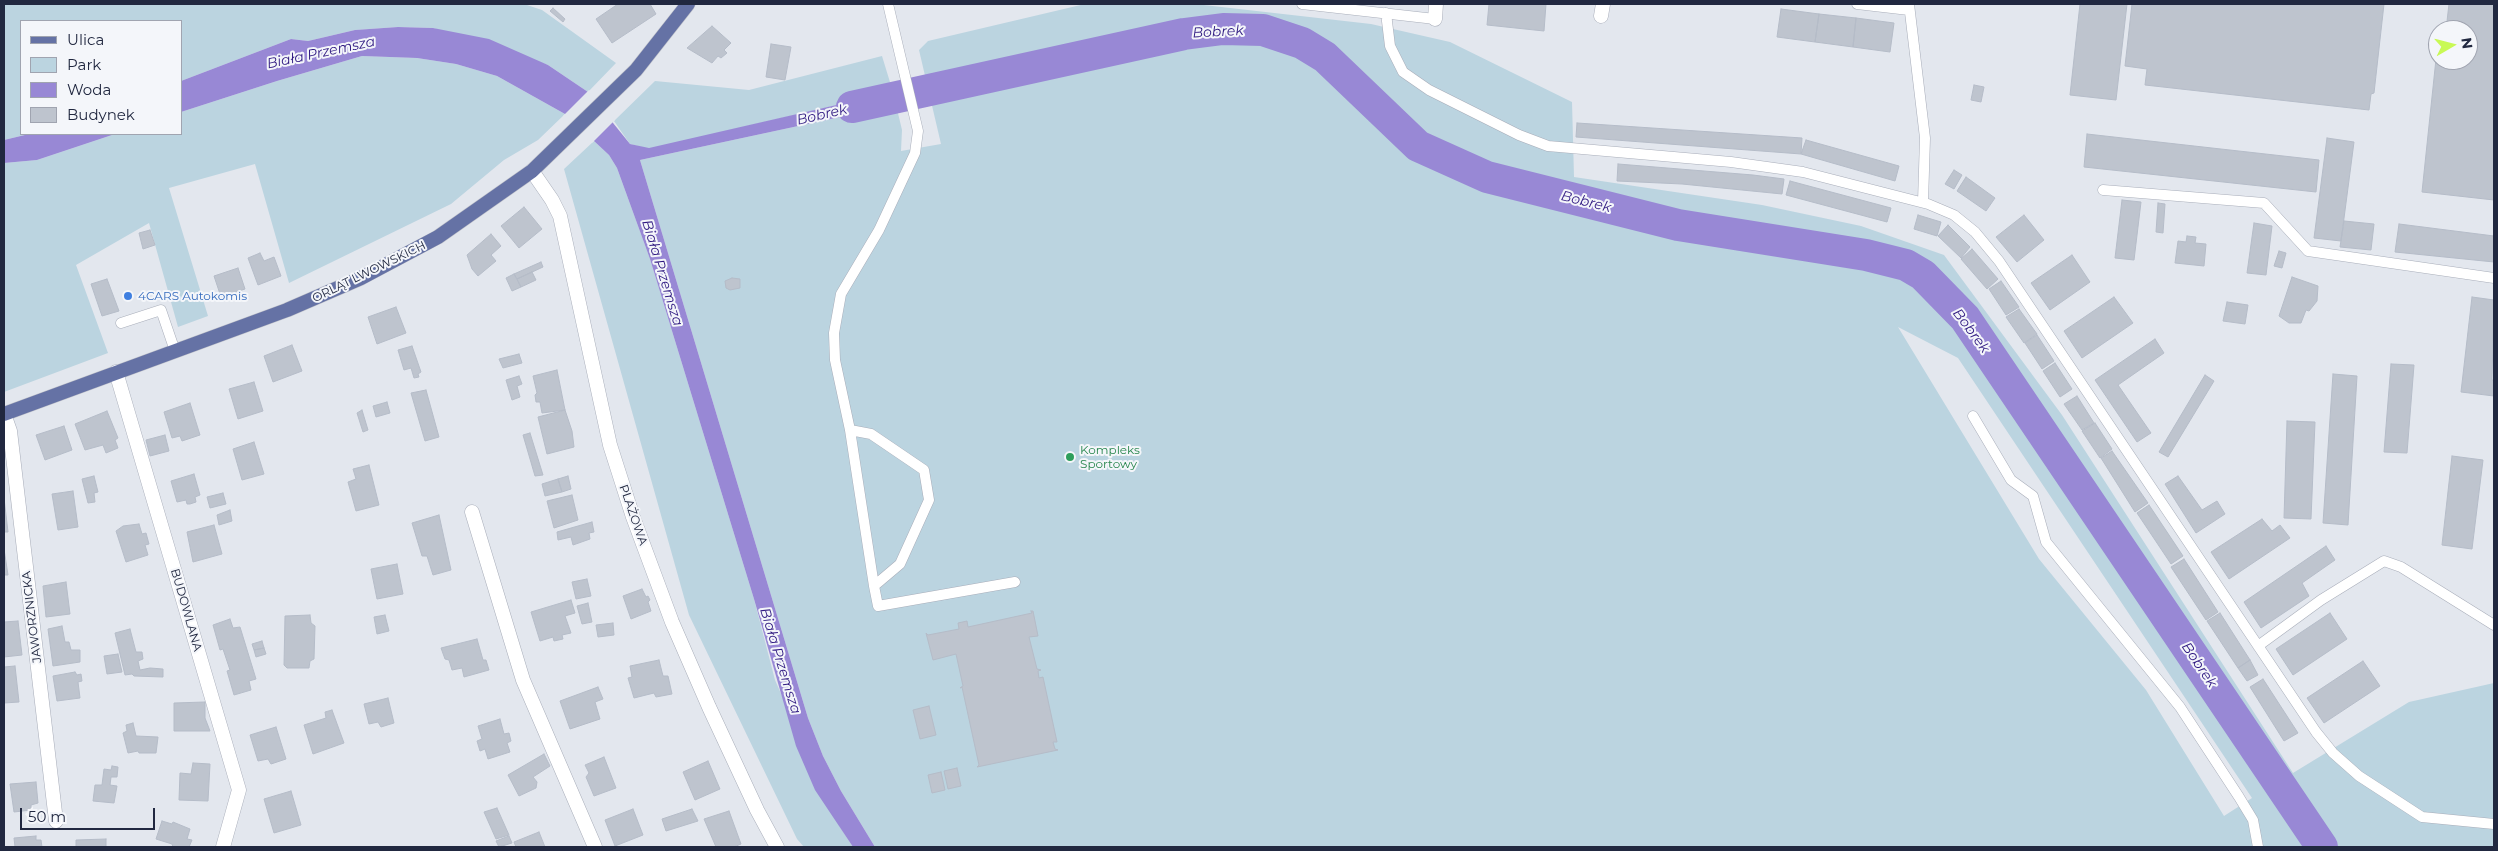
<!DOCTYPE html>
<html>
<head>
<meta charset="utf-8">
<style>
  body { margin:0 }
  #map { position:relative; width:2498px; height:851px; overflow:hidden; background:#e3e7ee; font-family:Montserrat,sans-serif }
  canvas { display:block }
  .frame { position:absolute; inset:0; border:5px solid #212840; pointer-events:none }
  .legend { position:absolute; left:20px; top:20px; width:162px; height:115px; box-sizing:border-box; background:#f4f6fa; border:1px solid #a0a4b0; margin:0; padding:6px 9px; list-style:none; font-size:15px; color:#212840 }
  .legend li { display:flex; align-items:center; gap:10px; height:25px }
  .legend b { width:25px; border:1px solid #a0a4b0 }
  .north { position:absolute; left:2428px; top:20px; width:50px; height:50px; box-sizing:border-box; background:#f4f6fa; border:1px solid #a0a4b0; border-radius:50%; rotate:82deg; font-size:14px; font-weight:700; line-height:20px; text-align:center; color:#212840 }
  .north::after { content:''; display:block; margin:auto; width:18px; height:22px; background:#c8f955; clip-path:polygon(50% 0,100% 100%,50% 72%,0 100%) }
  .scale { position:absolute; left:20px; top:808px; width:135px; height:22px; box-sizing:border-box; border:2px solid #212840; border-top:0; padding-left:6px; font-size:15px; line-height:18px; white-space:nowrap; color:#212840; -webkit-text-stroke:4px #f4f6fa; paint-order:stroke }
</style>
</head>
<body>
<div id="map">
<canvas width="2498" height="851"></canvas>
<div class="frame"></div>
<ul class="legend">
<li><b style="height:6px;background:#6572a5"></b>Ulica</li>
<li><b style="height:14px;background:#bbd4e0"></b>Park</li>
<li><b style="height:14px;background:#9888d5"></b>Woda</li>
<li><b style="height:14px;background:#bec4ce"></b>Budynek</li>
</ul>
<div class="north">N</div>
<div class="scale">50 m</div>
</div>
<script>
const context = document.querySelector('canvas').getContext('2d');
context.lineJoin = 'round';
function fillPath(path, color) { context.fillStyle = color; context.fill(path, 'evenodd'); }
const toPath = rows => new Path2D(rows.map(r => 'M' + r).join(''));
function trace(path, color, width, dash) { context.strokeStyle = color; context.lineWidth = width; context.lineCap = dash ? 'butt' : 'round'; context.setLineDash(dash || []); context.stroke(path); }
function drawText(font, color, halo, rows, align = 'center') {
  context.font = font + ' Montserrat,sans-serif'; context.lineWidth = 4; context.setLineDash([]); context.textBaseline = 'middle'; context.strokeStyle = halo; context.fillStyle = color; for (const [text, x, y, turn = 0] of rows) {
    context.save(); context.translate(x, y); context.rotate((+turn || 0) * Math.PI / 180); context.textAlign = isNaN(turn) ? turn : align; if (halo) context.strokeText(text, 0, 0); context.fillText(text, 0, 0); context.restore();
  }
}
const green = toPath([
  [4,4,524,4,542,10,616,63,588,92,548,65,433,28,398,27,355,30,308,41,291,39,181,81,181,21,21,21,21,134,29,134,4,140],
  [1085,4,1195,4,1371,24,1450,42,1572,102,1574,177,1762,205,1861,226,1944,255,2062,415,2293,773,2409,702,2494,683,2494,847,875,847,841,791,823,756,808,718,640,160,896,105,902,130,901,151,941,144,919,50,928,41],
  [1898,327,1958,358,2252,798,2224,816,2146,690,2039,559],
  [362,56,417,58,456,64,497,76,565,114,538,140,504,160,451,204,289,283,255,164,169,188,208,316,178,327,149,223,76,265,108,353,4,392,4,163,37,160,115,134,181,134,181,112,277,81],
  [882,56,893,92,649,149,630,144,614,121,655,81,749,90],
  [594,141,609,155,617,168,650,259,754,599,775,680,840,827,853,847,804,847,797,839,689,615,564,169]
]);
const water = toPath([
  [398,27,433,28,489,39,548,65,588,92,630,144,649,148,893,92,896,105,640,160,808,718,823,756,841,791,875,847,853,847,815,790,796,746,754,599,650,259,617,168,609,155,565,114,497,76,456,64,417,58,362,56,277,81,181,112,181,81,291,39,308,41,355,30],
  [29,134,115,134,37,160,4,163,4,140]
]);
const pier = toPath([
  [589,90,615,120,592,143,563,116]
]);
const river = toPath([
  [852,107,1184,34,1223,29,1263,30,1302,43,1325,57,1418,146,1487,177,1678,225,1866,255,1906,265,1923,275,1965,318,2322,847]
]);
const building = toPath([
  [618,4,650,4,656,14,612,43,596,19,618,4],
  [1489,4,1546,4,1544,31,1487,25,1489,4],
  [2080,4,2127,4,2116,100,2070,95,2080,4],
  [2132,4,2384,4,2374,93,2371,94,2369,110,2145,85,2147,69,2125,66,2132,4],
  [2449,4,2494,4,2494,200,2422,192,2436,59,2468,60,2468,30,2446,30,2449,4],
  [553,8,565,19,563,22,550,11,553,8],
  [1781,9,1819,14,1815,42,1777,37,1781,9],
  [1819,14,1856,18,1853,47,1815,42,1819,14],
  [1856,18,1894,23,1890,52,1853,47,1856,18],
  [712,26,731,43,724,50,727,53,721,58,718,56,712,63,687,48,712,26],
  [771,44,791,47,785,80,766,77,771,44],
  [1974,85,1984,87,1981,102,1971,100,1974,85],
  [1577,123,1802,138,1801,154,1576,137,1577,123],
  [2087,134,2319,160,2316,192,2084,167,2087,134],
  [2327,138,2354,142,2341,241,2314,238,2327,138],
  [1806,140,1899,166,1895,181,1801,154,1806,140],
  [1618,164,1753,175,1784,179,1782,194,1682,184,1617,181,1618,164],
  [1954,170,1962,175,1954,189,1945,184,1954,170],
  [1966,177,1995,198,1986,211,1957,191,1966,177],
  [1790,181,1891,208,1887,222,1786,195,1790,181],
  [2122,200,2141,202,2134,260,2115,258,2122,200],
  [2158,203,2165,204,2163,233,2156,232,2158,203],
  [524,207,542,229,519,248,501,226,524,207],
  [1918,215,1941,222,1937,236,1914,229,1918,215],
  [2024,215,2044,240,2017,262,1996,237,2024,215],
  [2344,221,2374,224,2371,250,2340,247,2344,221],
  [2254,223,2272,226,2266,275,2247,273,2254,223],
  [2399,224,2494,236,2494,262,2395,252,2399,224],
  [1948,225,1970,247,1961,258,1938,236,1948,225],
  [150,230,155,245,143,249,139,233,150,230],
  [491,234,501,246,491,255,496,261,478,276,472,269,467,255,491,234],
  [2187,236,2196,237,2195,243,2206,244,2204,266,2175,263,2178,241,2186,242,2187,236],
  [1972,249,1998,279,1987,289,1961,259,1972,249],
  [2279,251,2286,253,2282,268,2274,266,2279,251],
  [260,253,264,261,274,257,281,276,258,285,248,258,260,253],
  [2072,255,2090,282,2050,310,2031,283,2072,255],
  [541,262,543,267,517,279,514,274,541,262],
  [238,268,245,289,221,297,214,276,238,268],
  [532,272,536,280,521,287,517,279,532,272],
  [514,274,521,287,512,291,506,278,514,274],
  [2292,277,2318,286,2317,301,2309,311,2306,310,2301,323,2289,323,2279,316,2292,277],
  [732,278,740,279,740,288,730,290,726,288,725,281,732,278],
  [107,279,119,311,102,316,91,284,107,279],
  [2001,281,2019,307,2006,315,1989,289,2001,281],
  [2114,297,2133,323,2082,358,2064,331,2114,297],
  [2472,297,2494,300,2492,380,2494,380,2494,396,2461,392,2472,297],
  [2227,302,2248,305,2245,324,2223,321,2227,302],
  [396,307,406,333,377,344,368,317,396,307],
  [2019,309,2037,334,2024,343,2006,317,2019,309],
  [2037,335,2054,361,2042,369,2025,343,2037,335],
  [2155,339,2164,353,2118,385,2151,433,2137,442,2095,380,2155,339],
  [292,345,302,371,273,382,264,356,292,345],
  [412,346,421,372,418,374,419,377,414,378,411,368,404,370,398,350,412,346],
  [519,354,522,363,503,368,499,359,519,354],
  [2055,363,2072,389,2060,397,2043,371,2055,363],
  [2391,364,2414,365,2407,453,2384,452,2391,364],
  [557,370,565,410,542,413,540,402,536,402,535,395,537,393,533,376,557,370],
  [2333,374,2357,376,2348,525,2323,523,2333,374],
  [2205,375,2214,381,2168,457,2159,452,2205,375],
  [519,376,522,384,517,386,520,397,512,400,506,380,519,376],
  [254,382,263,411,238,419,229,389,254,382],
  [426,390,439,437,425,441,411,393,426,390],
  [2077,396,2094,423,2082,430,2064,404,2077,396],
  [387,402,390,413,376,417,373,406,387,402],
  [190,403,200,435,182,441,180,436,172,438,164,412,190,403],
  [362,410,368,430,363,432,357,413,362,410],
  [565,410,572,431,574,447,547,454,538,417,565,410],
  [107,411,118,438,115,440,118,448,106,453,103,445,85,450,75,424,107,411],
  [2287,421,2315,422,2311,519,2284,518,2287,421],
  [2095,423,2112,449,2100,458,2082,431,2095,423],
  [64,426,72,450,45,460,36,435,64,426],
  [530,433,543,475,535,476,523,435,530,433],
  [165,435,169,451,150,456,146,440,165,435],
  [254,442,264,474,242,480,233,449,254,442],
  [2112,451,2148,503,2135,512,2101,458,2112,451],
  [2452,456,2483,460,2472,549,2442,545,2452,456],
  [369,465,379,505,356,511,348,482,356,479,353,469,369,465],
  [194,474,200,495,195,497,196,502,190,504,187,504,186,500,177,502,171,481,194,474],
  [94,476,98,492,94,493,95,502,88,503,82,479,94,476],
  [568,476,571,489,562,492,558,479,568,476],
  [2178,476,2202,510,2217,501,2225,514,2196,533,2165,484,2178,476],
  [558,479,562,492,545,496,542,484,558,479],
  [73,491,78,527,58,530,52,494,73,491],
  [223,493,226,504,210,508,207,497,223,493],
  [572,495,578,520,554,528,547,501,572,495],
  [4,498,8,532,4,532,4,498],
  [2149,505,2183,556,2171,564,2137,513,2149,505],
  [230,510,232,521,219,525,217,515,230,510],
  [439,515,451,570,433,575,427,556,422,556,412,523,439,515],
  [2262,519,2272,531,2280,525,2290,538,2229,579,2211,552,2262,519],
  [592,522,594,532,589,533,590,539,573,545,571,537,558,540,557,532,592,522],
  [139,524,142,534,146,533,149,544,145,545,148,555,126,562,116,531,123,526,139,524],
  [214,525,222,554,193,562,187,532,214,525],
  [2326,546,2335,560,2302,583,2309,596,2261,628,2244,602,2326,546],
  [4,549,8,575,4,575,4,549],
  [2184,559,2218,612,2206,620,2171,567,2184,559],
  [397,564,403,594,377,599,371,569,397,564],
  [587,579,591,596,576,599,572,582,587,579],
  [66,582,70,614,46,617,43,586,66,582],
  [642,589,646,597,648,596,650,600,648,602,651,611,631,619,623,596,642,589],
  [571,600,575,613,565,616,571,633,562,635,563,639,554,641,553,637,540,641,531,612,571,600],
  [588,603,592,622,582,624,577,606,588,603],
  [1031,611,1033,611,1038,636,1029,637,1037,669,1041,670,1038,671,1039,678,1043,677,1057,742,1053,742,1055,749,1058,750,977,767,979,765,962,687,960,688,963,686,956,654,933,660,926,633,928,635,959,629,958,623,967,621,968,627,1032,613,1031,611],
  [2220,613,2250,660,2238,668,2207,621,2220,613],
  [2330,613,2347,639,2293,675,2276,649,2330,613],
  [310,615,311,623,315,626,314,659,310,661,309,668,287,668,284,665,285,616,310,615],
  [385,615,389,631,377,634,374,617,385,615],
  [230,619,233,628,240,627,256,679,249,681,251,690,234,695,227,671,230,670,223,649,220,650,213,625,230,619],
  [18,621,22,655,4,657,4,622,18,621],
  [613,623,614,635,598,637,596,625,613,623],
  [62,626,65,642,69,642,71,650,80,650,80,662,53,666,48,629,62,626],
  [130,629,136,652,142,652,143,659,138,661,140,670,150,668,163,669,163,677,134,676,132,674,125,675,115,633,130,629],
  [477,639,483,660,486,660,489,670,464,677,462,668,452,670,449,660,445,659,441,648,477,639],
  [262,641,264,648,254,650,252,644,262,641],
  [264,648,266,654,256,657,254,650,264,648],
  [118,654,122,672,107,674,104,656,118,654],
  [659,660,663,676,668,676,672,694,656,697,654,693,634,698,628,678,632,677,630,666,659,660],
  [2250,660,2258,675,2247,681,2238,668,2250,660],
  [2363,661,2380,686,2324,723,2307,698,2363,661],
  [15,666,19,702,4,703,4,667,15,666],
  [75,672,77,675,81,674,82,681,78,682,80,698,57,701,53,676,75,672],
  [2263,679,2298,733,2284,741,2250,687,2263,679],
  [598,687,603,699,595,702,600,719,570,729,560,701,598,687],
  [388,698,394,723,381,727,378,722,369,724,364,704,388,698],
  [205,702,205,718,210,731,174,731,174,703,205,702],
  [929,706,936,735,920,739,913,710,929,706],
  [332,710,344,743,313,754,304,725,326,718,325,712,332,710],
  [500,719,504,734,509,733,511,741,507,743,510,752,488,759,485,749,480,751,477,741,482,739,478,726,500,719],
  [133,723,136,736,158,737,156,753,139,753,138,751,128,753,123,733,127,731,126,725,133,723],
  [276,727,286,759,271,764,268,759,258,761,250,735,276,727],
  [544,754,550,766,533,777,537,782,536,788,519,796,508,775,544,754],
  [604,757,616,788,594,796,586,777,589,773,585,765,604,757],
  [708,761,720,789,695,800,683,772,708,761],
  [193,763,210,764,208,801,179,800,180,773,191,774,193,763],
  [112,766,118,767,117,777,111,777,110,785,117,786,114,803,93,801,95,785,102,785,104,769,111,770,112,766],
  [957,768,961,786,948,789,944,771,957,768],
  [941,772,945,790,932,793,928,775,941,772],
  [36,782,38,803,31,805,31,810,14,812,10,784,36,782],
  [291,791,301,825,274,833,264,799,291,791],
  [497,808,509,835,496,839,484,812,497,808],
  [633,809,643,835,615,846,605,820,633,809],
  [692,809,698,821,666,831,662,819,692,809],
  [729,811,741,844,734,847,716,847,704,819,729,811],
  [162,821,172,824,173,822,190,829,187,839,192,840,189,847,173,847,172,844,156,839,162,821],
  [539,832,545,847,516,847,514,842,539,832],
  [36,836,36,840,41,840,42,847,15,847,14,838,36,836],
  [509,836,512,843,499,847,496,841,509,836],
  [106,839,106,847,76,847,76,840,106,839]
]);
const service = toPath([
  [1302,4,1435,19],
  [1857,4,1909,10],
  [1909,4,1925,138,1923,202],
  [1386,13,1390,46,1403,72,1429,90,1519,135,1548,146,1731,162,1803,172,1928,204,1954,215,1975,232,1999,261,2316,732,2333,753,2359,776,2422,817,2494,824],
  [2103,190,2264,203,2308,251,2494,278],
  [121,323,161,310,175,351],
  [1973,416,2011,480,2033,496,2046,542,2180,707,2239,797,2253,820,2258,847],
  [850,430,871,434,924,470,929,500,900,564,874,586,878,606,1015,582],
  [874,586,850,430,835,360,834,333,841,294,879,230,915,153,918,131,888,4],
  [2258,646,2321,600,2384,561,2401,567,2494,625]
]);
const minor = toPath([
  [1601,16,1603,4],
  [1435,19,1436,4],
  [532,171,552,200,560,216,610,445,633,517,672,622,709,707,757,810,777,847],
  [116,372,239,790,223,847],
  [4,414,10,431,56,821],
  [472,512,523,680,595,847]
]);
const primary = toPath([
  [4,414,287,310,361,278,438,237,532,171,636,70,688,4]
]);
const markers = [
  [128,296,5,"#3f7fe0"],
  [1070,457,5,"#2e9e5b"]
];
const streetNames = [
  ["ORLĄT LWOWSKICH",369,272,-26],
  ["PLAŻOWA",633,515,71],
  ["BUDOWLANA",186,610,74],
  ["JAWORZNICKA",32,617,-97]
];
const shopNames = [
  ["4CARS Autokomis",138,296]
];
const leisureNames = [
  ["Kompleks",1080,450],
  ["Sportowy",1080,464]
];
const waterNames = [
  ["Bobrek",1218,32,-3],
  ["Biała Przemsza",321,53,-12],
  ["Bobrek",822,115,-13],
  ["Bobrek",1586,202,14],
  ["Biała Przemsza",662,273,73],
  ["Bobrek",1971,331,53],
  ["Biała Przemsza",780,661,73],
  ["Bobrek",2199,665,56]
];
fillPath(green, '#bbd4e0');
fillPath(water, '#9888d5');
fillPath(pier, '#e3e7ee');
trace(river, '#9888d5', 32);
fillPath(building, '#bec4ce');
trace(building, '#b5bcc8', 1);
trace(service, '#a9aeba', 11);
trace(minor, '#a9aeba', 15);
trace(primary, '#c1c3ca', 15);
trace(service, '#fff', 10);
trace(minor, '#fff', 14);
trace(primary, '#6572a5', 14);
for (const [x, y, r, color] of markers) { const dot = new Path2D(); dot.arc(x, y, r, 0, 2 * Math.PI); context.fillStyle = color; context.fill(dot); trace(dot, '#f4f6fa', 2); }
drawText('12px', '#212840', '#f4f6fa', streetNames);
drawText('12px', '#366cbe', '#f4f6fa', shopNames, 'left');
drawText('12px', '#27864d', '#f4f6fa', leisureNames, 'left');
drawText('italic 14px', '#2e1880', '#f4f6fa', waterNames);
</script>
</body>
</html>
